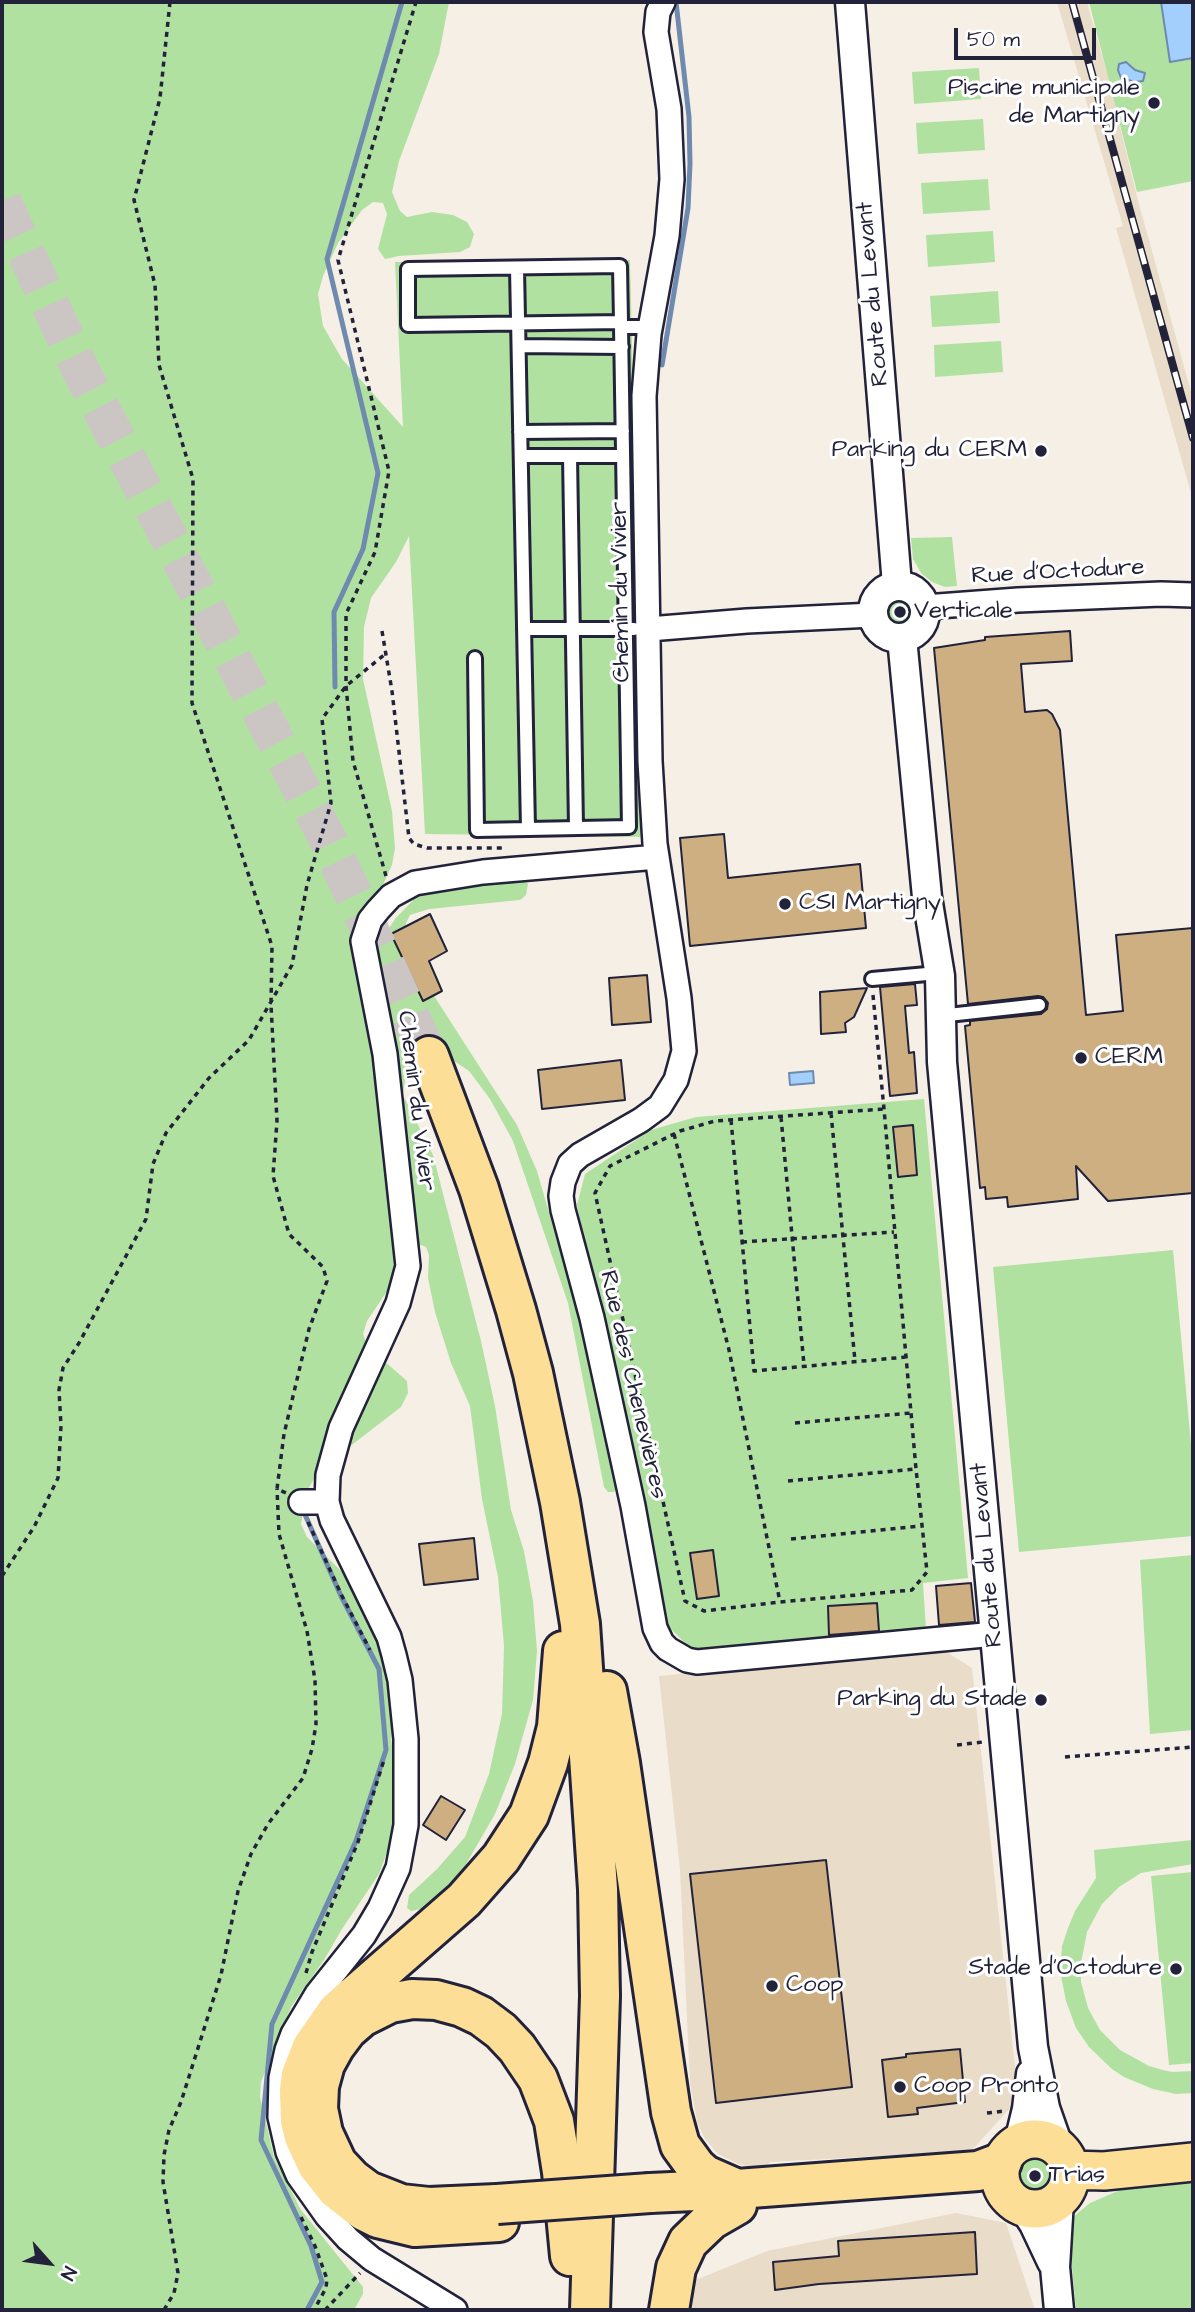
<!DOCTYPE html>
<html>
<head>
<meta charset="utf-8">
<style>
  body { margin:0 }
  #map { position:relative; width:1195px; height:2312px; overflow:hidden; background:#f5efe6; font-family:"Architects Daughter",sans-serif }
  canvas { display:block }
  .frame { position:absolute; inset:0; border:4px solid #22223b; pointer-events:none }
  .north { position:absolute; left:14px; top:2228px; width:70px; height:70px; -webkit-text-stroke:5px #fff; paint-order:stroke; rotate:118deg; font-size:19px; font-weight:700; line-height:28px; text-align:center; color:#22223b }
  .north::after { content:''; display:block; margin:auto; width:24px; height:32px; background:#22223b; clip-path:polygon(50% 0,100% 100%,50% 72%,0 100%) }
  .scale { position:absolute; left:954px; top:28px; width:142px; height:32px; box-sizing:border-box; border:4px solid #22223b; border-top:0; padding-left:9px; font-size:21px; line-height:24px; white-space:nowrap; color:#22223b; -webkit-text-stroke:5px #fff; paint-order:stroke }
</style>
</head>
<body>
<div id="map">
<canvas width="1195" height="2312"></canvas>
<div class="frame"></div>
<div class="north">N</div>
<div class="scale">50 m</div>
</div>
<script>
const context = document.querySelector('canvas').getContext('2d');
context.lineJoin = 'round';
function fillPath(path, color) { context.fillStyle = color; context.fill(path, 'evenodd'); }
const toPath = rows => new Path2D(rows.map(r => 'M' + r).join(''));
function trace(path, color, width, dash) { context.strokeStyle = color; context.lineWidth = width; context.lineCap = dash ? 'butt' : 'round'; context.setLineDash(dash || []); context.stroke(path); }
function drawText(font, color, halo, rows, align = 'center') {
  context.font = font + ' "Architects Daughter",sans-serif'; context.lineWidth = 6; context.setLineDash([]); context.textBaseline = 'middle'; context.strokeStyle = halo; context.fillStyle = color; for (const [text, x, y, turn = 0] of rows) {
    context.save(); context.translate(x, y); context.rotate((+turn || 0) * Math.PI / 180); context.textAlign = isNaN(turn) ? turn : align; if (halo) context.strokeText(text, 0, 0); context.fillText(text, 0, 0); context.restore();
  }
}
const built = toPath([
  [1057,2,1087,2,1109,81,1137,197,1193,399,1193,500,1116,228,1123,226],
  [940,1648,972,1668,1015,2067,1013,2105,971,2151,770,2162,766,2166,752,2167,738,2164,718,2154,705,2139,697,2122,690,2082,680,1869,659,1676],
  [956,2213,1006,2223,1035,2310,691,2310,693,2281,767,2251]
]);
const green = toPath([
  [2,2,449,2,439,54,399,161,392,192,400,211,407,217,432,212,453,215,467,222,474,234,470,247,460,252,399,256,385,259,378,249,387,214,383,203,373,202,362,210,338,243,323,276,318,294,323,326,342,359,403,427,395,262,630,260,644,837,425,834,409,536,396,562,371,598,364,627,363,679,392,811,395,848,392,865,376,900,372,955,395,919,421,892,523,878,528,884,526,895,520,900,429,909,410,915,406,923,405,939,415,964,438,1002,517,1125,537,1171,589,1352,618,1486,614,1492,608,1492,604,1487,568,1303,513,1141,490,1099,469,1071,436,1049,413,1061,406,1073,403,1095,433,1155,481,1341,495,1406,511,1510,524,1551,533,1601,537,1651,533,1700,515,1764,495,1814,458,1878,430,1907,411,1911,407,1908,409,1895,437,1869,465,1837,489,1774,502,1714,504,1646,498,1577,482,1499,470,1406,451,1363,435,1312,428,1278,429,1255,426,1247,421,1245,416,1248,367,1321,363,1334,368,1347,407,1381,408,1393,401,1407,353,1444,323,1463,307,1491,301,1524,307,1537,344,1574,365,1602,389,1666,392,1701,391,1738,394,1761,400,1783,398,1822,379,1874,342,1929,324,1960,291,2007,261,2082,260,2097,274,2157,301,2210,363,2287,363,2294,354,2310,2,2310],
  [1089,2,1193,2,1193,181,1137,192],
  [979,68,981,99,914,104,912,72],
  [983,119,985,150,918,154,916,123],
  [988,179,990,210,923,214,921,183],
  [993,231,995,262,928,267,926,235],
  [998,291,1000,323,932,327,930,296],
  [1001,341,1003,372,935,377,934,345],
  [952,537,957,586,945,587,932,582,921,573,913,559,911,538],
  '889 611a11 11 0 1 1 22 0a11 11 0 1 1-22 0Z',
  [924,1099,968,1578,923,1583,926,1630,693,1651,664,1622,577,1205,585,1174,651,1130,696,1117],
  [1173,1250,1193,1466,1193,1536,1019,1552,993,1267],
  [1193,1555,1193,1730,1150,1734,1140,1560],
  [1193,1840,1193,1864,1141,1873,1119,1887,1102,1904,1087,1932,1081,1963,1081,1982,1088,2008,1100,2030,1120,2050,1149,2066,1163,2070,1172,2072,1193,2071,1193,2093,1176,2094,1153,2089,1124,2077,1112,2069,1089,2047,1076,2028,1066,2001,1060,1971,1062,1946,1068,1928,1075,1911,1096,1878,1094,1850],
  [1193,1872,1193,2063,1169,2065,1151,1876],
  '1018 2176a17 17 0 1 1 34 0a17 17 0 1 1-34 0Z',
  [1193,2174,1193,2310,1076,2310,1069,2235,1073,2217,1090,2203,1132,2185]
]);
const water = toPath([
  [1161,2,1193,2,1193,58,1170,62,1161,2],
  [1126,62,1135,70,1145,73,1143,81,1135,82,1121,78,1118,70,1119,64,1126,62],
  [813,1071,814,1083,790,1085,789,1073,813,1071]
]);
const stream = toPath([
  [662,365,688,208,690,164,689,117,676,2],
  [335,687,334,612,363,549,378,473,327,259,402,2],
  [303,1510,341,1596,379,1669,386,1750,356,1841,272,2024,261,2140,311,2246,322,2282,307,2310]
]);
const building = toPath([
  [1070,631,1072,661,1021,664,1025,712,1047,710,1052,714,1060,730,1086,1015,1123,1011,1116,935,1193,928,1193,1193,1108,1201,1076,1166,1078,1199,1008,1207,1007,1197,986,1199,985,1187,980,1188,965,1026,970,1025,970,1021,1041,1014,1047,1009,1048,1003,1043,997,1038,996,968,1004,934,648,985,640,985,637,1070,631],
  [724,834,728,878,860,864,866,928,690,946,680,838,724,834],
  [430,914,447,951,429,961,442,991,423,1001,391,934,430,914],
  [647,975,651,1022,612,1025,609,978,647,975],
  [915,984,917,1005,905,1006,909,1053,914,1052,917,1093,890,1096,880,987,915,984],
  [867,988,854,1017,845,1023,846,1032,821,1034,820,992,867,988],
  [621,1060,625,1100,542,1109,538,1070,621,1060],
  [913,1125,917,1175,898,1177,893,1127,913,1125],
  [474,1538,478,1579,424,1585,419,1544,474,1538],
  [713,1550,719,1596,697,1599,690,1553,713,1550],
  [971,1583,975,1622,939,1625,936,1586,971,1583],
  [877,1603,879,1631,829,1635,828,1606,877,1603],
  [441,1796,465,1810,446,1840,423,1825,441,1796],
  [826,1860,852,2087,716,2103,690,1874,826,1860],
  [960,2049,965,2102,917,2108,918,2114,888,2117,882,2060,906,2057,906,2054,960,2049],
  [975,2232,977,2274,819,2284,775,2290,773,2262,839,2256,838,2241,975,2232]
]);
const trunkTunnel = toPath([
  [2,201,81,371,325,834,429,1056]
]);
const path = toPath([
  [170,2,160,98,134,200,155,285,159,365,193,479,192,703,272,946,271,1005,277,1121,273,1176,289,1234,323,1267,327,1281,309,1329,284,1434,277,1489,286,1493],
  [382,631,392,691,409,838,414,844,427,848,502,848],
  [386,876,353,761,346,686,346,614,375,552,389,471,338,260,416,2],
  [873,995,884,1109,916,1469,927,1572,912,1590,780,1602,704,1611,685,1601,595,1193,610,1166,680,1131,715,1121,884,1109],
  [831,1113,855,1361],
  [781,1117,804,1365],
  [731,1120,754,1371,906,1357],
  [674,1134,729,1350,780,1602],
  [742,1242,894,1232],
  [795,1423,911,1413],
  [788,1481,916,1469],
  [308,1522,342,1596,370,1650],
  [791,1539,921,1526],
  [2,1576,34,1527,58,1478,61,1426,59,1390,63,1368,79,1343,146,1219,153,1164,166,1133,209,1078,249,1040,292,965,307,885,331,803,322,719,346,686,384,655],
  [957,1745,983,1742],
  [1065,1757,1193,1747],
  [306,1973,312,1952,358,1842,384,1760],
  [987,2113,1005,2111],
  [301,2217,315,2246,327,2279,326,2288,314,2310],
  [164,2310,174,2293,178,2273,163,2182,164,2155,169,2130,181,2102,221,1975,238,1891,251,1854,268,1824,303,1778,312,1749,316,1724,315,1680,307,1631,279,1534,277,1489],
  [325,2310,360,2273]
]);
const service = toPath([
  [517,268,528,829],
  [621,322,620,266,408,269,408,325,621,322,621,327,651,327],
  [519,346,622,347],
  [520,432,623,431],
  [521,456,623,456],
  [570,456,576,827],
  [524,629,634,629],
  [475,658,477,830,629,827,621,327],
  [872,979,927,974],
  [939,1016,1039,1005]
]);
const minor = toPath([
  [663,2,658,12,656,32,669,109,672,179,667,236,649,334,644,396,650,761,655,844,679,998,684,1051,676,1080,660,1106,641,1120,580,1155,570,1164,563,1182,561,1196,563,1210,592,1318,633,1506,655,1628,662,1643,668,1649,687,1660,697,1662,995,1634],
  [925,607,1018,600,1161,594,1193,595],
  [649,629,747,621,873,615],
  [301,1502,327,1502],
  [455,2310,372,2259,348,2239,327,2216,298,2175,288,2152,280,2117,281,2078,287,2050,293,2034,317,1994,364,1935,380,1908,398,1868,406,1825,406,1739,400,1680,394,1655,389,1637,332,1520,327,1502,328,1475,341,1428,398,1303,408,1266,385,1054,363,941,370,920,378,910,391,896,415,883,483,872,657,857]
]);
const tertiary = toPath([
  [850,2,897,585],
  '873 612a26 26 0 1 1 52 0a26 26 0 1 1-52 0Z',
  [902,638,927,897,940,976,942,1062,1033,2047,1045,2108,1059,2148],
  [1019,2142,1027,2109,1031,2074],
  [1023,2207,1034,2224,1052,2262],
  [1059,2310,1055,2267,1059,2200]
]);
const primary = toPath([
  '1000 2174a35 35 0 1 1 70 0a35 35 0 1 1-70 0Z',
  [1070,2170,1104,2171,1193,2162]
]);
const trunk = toPath([
  [429,1056,479,1189,516,1310,533,1373,560,1502,580,1624,598,1889,600,1996,590,2310],
  [607,1691,620,1763,671,2112,680,2145,696,2167,705,2175,737,2189,978,2171,1002,2162],
  [499,2222,415,2227,378,2218,364,2211,336,2189,317,2165,304,2137,300,2121,299,2090,301,2075,312,2047,337,2011,464,1900,501,1858,529,1815,548,1763,557,1727,563,1651]
]);
const motorway = toPath([
  [650,2193,737,2189],
  [497,2204,429,2207,401,2204,368,2191,352,2179,337,2163,323,2133,318,2109,319,2086,325,2064,335,2046,347,2030,362,2017,390,2003,412,1999,436,2000,462,2007,481,2016,501,2031,517,2048,538,2079,554,2121,562,2172,570,2256],
  [669,2310,676,2268,688,2242,711,2220,737,2205]
]);
const rail = toPath([
  [1072,2,1193,438]
]);
const motorwayBridge = toPath([
  [497,2204,650,2193]
]);
const markers = [
  [1154,103,7,"#22223b"],
  [1041,451,7,"#22223b"],
  [900,612,7,"#22223b"],
  [785,904,7,"#22223b"],
  [1081,1058,7,"#22223b"],
  [1041,1700,7,"#22223b"],
  [1176,1969,7,"#22223b"],
  [772,1986,7,"#22223b"],
  [900,2087,7,"#22223b"],
  [1035,2176,7,"#22223b"]
];
const poiNames = [
  ["Piscine municipale",1140,89,"right"],
  ["de Martigny",1140,117,"right"],
  ["Parking du CERM",1027,451,"right"],
  ["Verticale",914,612],
  ["CSI Martigny",799,904],
  ["CERM",1095,1058],
  ["Parking du Stade",1027,1700,"right"],
  ["Stade d'Octodure",1162,1969,"right"],
  ["Coop",786,1986],
  ["Coop Pronto",914,2087],
  ["Trias",1049,2176]
];
const streetNames = [
  ["Route du Levant",874,294,-95],
  ["Rue d'Octodure",1058,573,-3],
  ["Chemin du Vivier",622,592,-91],
  ["Chemin du Vivier",415,1101,83],
  ["Rue des Chenevières",632,1385,77],
  ["Route du Levant",988,1555,-95]
];
fillPath(built, '#e9dcc8');
fillPath(green, '#b1e1a1');
fillPath(water, '#a2cffc');
trace(water, '#6f8aaf', 2);
trace(stream, '#6f8aaf', 5);
fillPath(building, '#cdaf81');
trace(building, '#22223b', 2);
trace(trunkTunnel, '#cbc6c4', 38, [38, 19]);
trace(service, '#22223b', 18);
trace(minor, '#22223b', 28);
trace(tertiary, '#22223b', 33);
trace(primary, '#22223b', 42);
trace(trunk, '#22223b', 44);
trace(motorway, '#22223b', 44);
trace(path, '#22223b', 3.5, [5, 5]);
trace(service, '#fff', 12);
trace(minor, '#fff', 23);
trace(tertiary, '#fff', 28);
trace(primary, '#fdde96', 37);
trace(trunk, '#fdde96', 38);
trace(motorway, '#fdde96', 38);
trace(rail, '#22223b', 8);
trace(rail, '#fff', 5, [16]);
trace(motorwayBridge, '#22223b', 44, []);
trace(motorwayBridge, '#fdde96', 38);
for (const [x, y, r, color] of markers) { const dot = new Path2D(); dot.arc(x, y, r, 0, 2 * Math.PI); context.fillStyle = color; context.fill(dot); trace(dot, '#fff', 2.5); }
drawText('24px', '#22223b', '#fff', poiNames, 'left');
drawText('24px', '#22223b', '#fff', streetNames);
</script>
</body>
</html>
